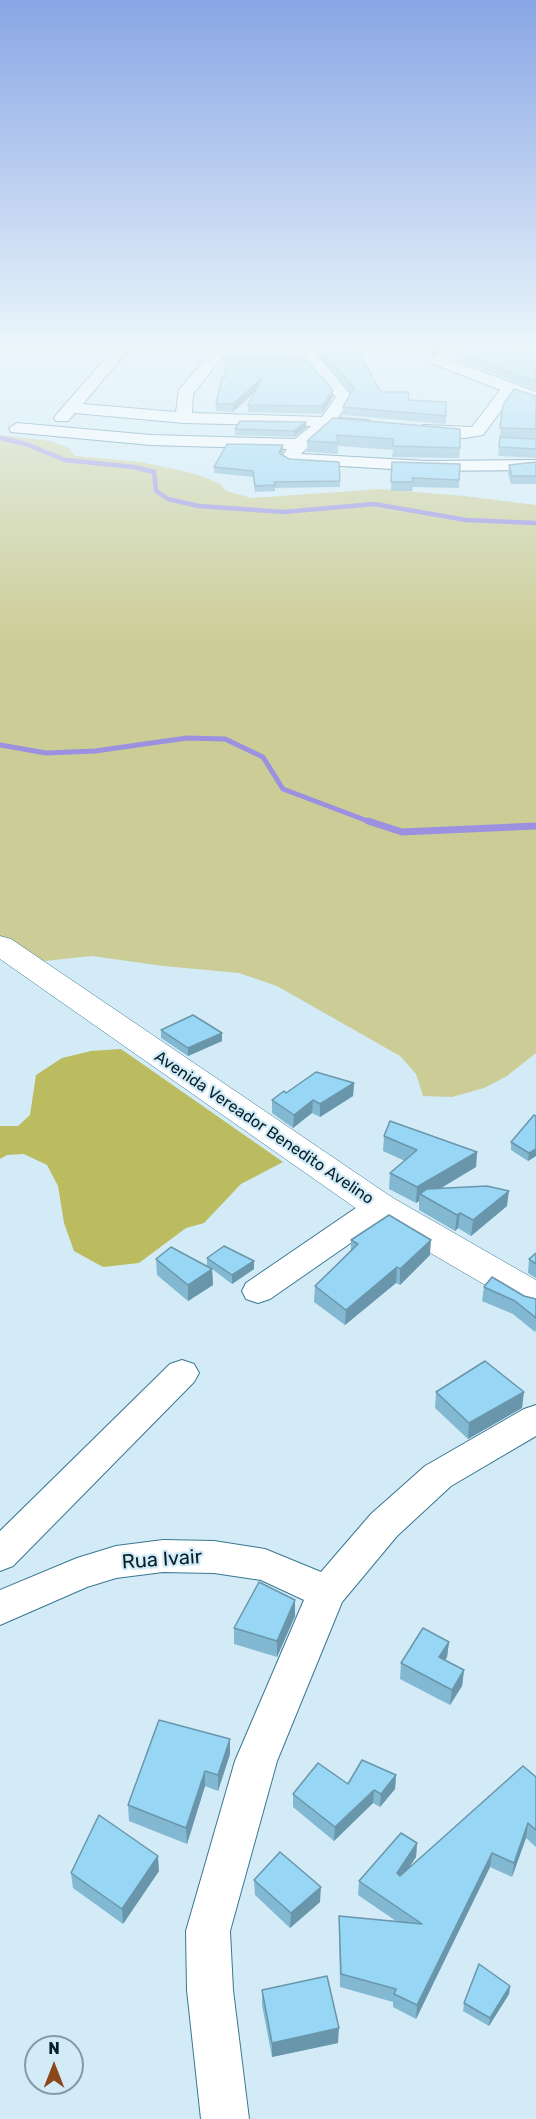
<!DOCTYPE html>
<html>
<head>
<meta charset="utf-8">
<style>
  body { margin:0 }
  #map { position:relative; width:536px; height:2119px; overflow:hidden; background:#d3ebf7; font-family:Rubik,sans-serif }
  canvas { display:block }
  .north { position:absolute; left:24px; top:2035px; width:60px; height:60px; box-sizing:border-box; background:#d3ebf7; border:2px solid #819aa5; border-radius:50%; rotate:0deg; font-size:16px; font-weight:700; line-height:24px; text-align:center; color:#05202b }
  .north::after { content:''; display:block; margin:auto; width:21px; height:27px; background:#8c471d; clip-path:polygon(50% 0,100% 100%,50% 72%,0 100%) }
</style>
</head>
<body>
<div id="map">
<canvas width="536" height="2119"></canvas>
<div class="north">N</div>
</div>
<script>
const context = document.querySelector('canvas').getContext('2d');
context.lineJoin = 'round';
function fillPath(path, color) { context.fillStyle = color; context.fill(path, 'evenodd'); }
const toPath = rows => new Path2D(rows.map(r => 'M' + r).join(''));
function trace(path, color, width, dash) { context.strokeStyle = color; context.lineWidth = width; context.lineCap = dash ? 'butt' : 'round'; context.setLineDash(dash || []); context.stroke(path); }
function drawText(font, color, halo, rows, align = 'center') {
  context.font = font + ' Rubik,sans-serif'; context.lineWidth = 4.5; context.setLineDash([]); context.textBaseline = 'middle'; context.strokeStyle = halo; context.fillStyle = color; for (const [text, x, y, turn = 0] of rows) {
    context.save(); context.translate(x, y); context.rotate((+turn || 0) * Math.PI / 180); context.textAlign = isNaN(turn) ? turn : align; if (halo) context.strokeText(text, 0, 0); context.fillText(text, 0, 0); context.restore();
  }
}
const green = toPath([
  [0,435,50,441,69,448,75,456,141,462,174,469,202,476,220,484,226,491,252,498,381,489,464,496,536,505,536,1053,507,1076,484,1088,452,1097,423,1096,416,1074,400,1056,277,986,239,973,163,966,92,956,26,963,0,945]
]);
const forest = toPath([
  [121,1049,283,1162,241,1184,204,1223,186,1228,139,1263,103,1267,74,1251,64,1223,58,1186,47,1165,24,1154,7,1155,0,1159,0,1126,18,1126,30,1115,36,1075,62,1058,91,1051]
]);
const streamFar2 = toPath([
  [0,438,26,444,65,460,134,467,154,472,156,491,168,499,199,506,284,512,374,504,466,520,536,523]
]);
const streamFar1 = toPath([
  [0,745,46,753,95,751,187,738,225,739,263,757,283,789,373,823]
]);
const stream = toPath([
  [368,821,402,832,536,826]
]);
const street = toPath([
  [117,345,132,345,83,404,176,412,179,390,217,345,232,345,193,394,192,413,322,417,336,397,297,353,294,345,309,345,352,397,338,418,368,420,376,425,368,430,330,427,301,454,426,461,536,460,536,470,426,471,290,463,281,458,287,449,151,445,11,432,9,428,17,423,151,435,295,439,311,426,184,423,75,413,68,421,56,421,54,418,56,415,117,345],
  [452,345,470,345,451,360,536,392,536,403,513,395,483,435,464,438,417,434,415,430,423,425,472,427,500,390,434,364,431,361,434,358,452,345],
  [380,1196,391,1199,396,1207,391,1215,270,1299,258,1303,246,1299,242,1291,246,1283,369,1199,380,1196],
  [182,1360,194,1364,199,1373,194,1382,13,1566,0,1571,0,1531,170,1364,182,1360],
  [536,1405,536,1436,451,1486,397,1536,342,1602,277,1761,230,1931,233,1990,249,2119,201,2119,187,1990,186,1931,235,1761,304,1600,261,1580,214,1573,163,1572,116,1578,87,1587,0,1625,0,1590,77,1558,116,1546,163,1540,214,1541,265,1549,321,1572,371,1514,425,1466,524,1409,536,1405]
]);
const secondary = toPath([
  [0,936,11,939,393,1198,536,1280,536,1311,523,1307,367,1216,0,959,0,936]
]);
const wall = toPath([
  [310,345,354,345,381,392,409,400,446,416,446,424,343,415,343,407,351,393],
  [360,345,406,345,397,352],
  [427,345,448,345,434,356,427,353],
  [500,349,536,351,536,390,456,359,456,351],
  [223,358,333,397,322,414,248,412,248,405,254,393,233,412,216,411,216,404,225,377],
  [536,396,536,438,500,437,503,405],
  [333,418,460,448,459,458,392,457,393,450,338,446,338,454,307,452,307,441],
  [306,422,306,428,294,437,235,435,235,429],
  [500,437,536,439,536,458,498,456],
  [283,445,283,451,281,454,289,459,340,481,340,487,275,488,275,491,255,492,253,477,214,473,214,467],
  [392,462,460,464,459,488,413,487,412,491,391,491],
  [536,462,536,484,511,484,508,474,509,465],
  [161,1030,222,1033,222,1041,188,1056,161,1038],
  [354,1083,353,1096,320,1117,312,1113,293,1128,272,1113,272,1100,286,1093],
  [536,1116,536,1156,528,1161,511,1150,511,1142],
  [384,1136,477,1152,476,1167,440,1189,507,1206,471,1236,458,1228,455,1231,419,1210,419,1201,416,1203,389,1189,390,1173,405,1161,383,1151],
  [351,1240,430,1255,400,1285,396,1283,345,1325,314,1302,315,1286,351,1250],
  [536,1253,536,1278,528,1273,529,1259],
  [207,1258,254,1261,254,1269,232,1284,212,1269,213,1285,188,1301,157,1275,156,1259,211,1268,207,1266],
  [484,1287,536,1299,536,1330,535,1332,513,1314,482,1301],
  [436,1392,522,1408,468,1439,435,1408],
  [295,1600,295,1616,277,1657,234,1644,234,1628],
  [449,1642,447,1657,445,1660,464,1670,462,1686,450,1705,400,1679,401,1663],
  [230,1754,218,1791,205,1786,187,1844,129,1821,128,1805],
  [396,1775,395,1789,380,1807,373,1803,334,1841,293,1807,293,1794],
  [536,1777,536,1847,526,1838,512,1877,490,1867,416,2019,393,2007,393,2002,340,1987,339,1930,339,1916,396,1921,358,1895,359,1881,417,1843,416,1857,408,1869],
  [159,1871,123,1924,73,1888,71,1873],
  [254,1880,320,1902,290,1928,255,1895],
  [510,1986,509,1994,489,2026,463,2011,464,2003],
  [262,1990,338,2043,272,2057,262,2005]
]);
const shadedWall = toPath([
  [397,345,406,345,397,352],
  [435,345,448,345,434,356],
  [262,378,262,385,233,412,233,404],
  [333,390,333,397,322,414,322,406],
  [306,422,306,428,294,437,294,431],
  [283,445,283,451,279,459,279,453],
  [222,1033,222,1041,188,1056,188,1048],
  [354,1083,353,1096,320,1117,320,1104],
  [313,1100,312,1113,293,1128,294,1115],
  [536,1149,536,1156,528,1161,529,1153],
  [477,1152,476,1167,425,1197,420,1194,419,1201,416,1203,417,1187],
  [509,1191,507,1206,471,1236,473,1220],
  [460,1213,458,1228,455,1231,457,1215],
  [431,1240,430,1255,400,1285,400,1269],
  [254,1261,254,1269,232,1284,232,1275],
  [397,1267,396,1283,345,1325,346,1310],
  [212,1269,213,1285,188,1301,188,1285],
  [524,1392,522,1408,468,1439,469,1423],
  [295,1600,295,1616,277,1657,277,1641],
  [449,1642,447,1657,438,1673,439,1657],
  [464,1670,462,1686,450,1705,452,1690],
  [230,1739,230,1754,218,1791,218,1775],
  [205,1771,205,1786,187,1844,186,1828],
  [396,1775,395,1789,380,1807,381,1794],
  [374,1790,373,1803,334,1841,335,1827],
  [528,1823,526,1838,512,1877,514,1863],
  [417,1843,416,1857,396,1887,397,1873],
  [492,1853,490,1867,416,2019,417,2005],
  [158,1856,159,1871,123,1924,122,1909],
  [321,1887,320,1902,290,1928,291,1913],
  [510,1986,509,1994,489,2026,490,2018],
  [339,2028,338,2043,272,2057,272,2043]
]);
const building = toPath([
  [317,345,354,345,381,392,408,392,409,400,446,402,446,416,343,407,354,388,317,345],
  [464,345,487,345,500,349,536,351,536,382,456,351,464,345],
  [223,358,305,358,333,390,322,406,248,405,262,378,233,404,216,404,222,377,226,377,223,358],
  [514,389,536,396,536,429,500,428,503,405,514,389],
  [333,418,460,429,460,448,393,446,393,439,337,435,338,443,307,441,333,418],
  [240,421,306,422,294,431,235,429,240,421],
  [500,437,536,439,536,449,499,447,500,437],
  [227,444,283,445,279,453,289,459,339,462,340,481,274,482,275,485,255,486,253,471,214,467,227,444],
  [392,462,460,464,459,480,412,478,413,482,391,482,392,462],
  [536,462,536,476,512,476,509,465,536,462],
  [193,1015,222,1033,188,1048,161,1030,193,1015],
  [316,1072,354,1083,320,1104,313,1100,294,1115,272,1100,284,1091,286,1093,316,1072],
  [534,1115,536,1116,536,1149,529,1153,511,1142,534,1115],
  [390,1121,477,1152,417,1187,390,1173,417,1150,384,1136,390,1121],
  [487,1186,509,1191,473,1220,460,1213,457,1215,420,1194,427,1189,487,1186],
  [389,1215,431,1240,400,1269,397,1267,346,1310,315,1286,358,1244,351,1240,389,1215],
  [224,1246,254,1261,232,1275,207,1258,224,1246],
  [171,1247,212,1269,188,1285,156,1259,171,1247],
  [536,1253,536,1264,529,1259,536,1253],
  [492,1277,524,1296,536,1299,536,1318,515,1301,484,1287,492,1277],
  [485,1361,524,1392,469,1423,436,1392,485,1361],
  [259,1582,295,1600,277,1641,234,1628,259,1582],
  [423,1628,449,1642,439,1657,464,1670,452,1690,401,1663,423,1628],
  [159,1720,230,1739,218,1775,205,1771,186,1828,128,1805,159,1720],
  [362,1760,396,1775,381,1794,374,1790,335,1827,293,1794,318,1763,348,1784,362,1760],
  [523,1766,536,1777,536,1830,528,1823,514,1863,492,1853,417,2005,394,1994,396,1989,341,1974,339,1916,422,1924,359,1881,401,1833,417,1843,397,1873,400,1876,523,1766],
  [99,1815,158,1856,122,1909,71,1873,99,1815],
  [280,1852,321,1887,291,1913,254,1880,280,1852],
  [479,1964,510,1986,490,2018,464,2003,479,1964],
  [327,1976,339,2028,272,2043,262,1990,327,1976]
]);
const streetNames = [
  ["Avenida Vereador Benedito Avelino",264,1128,34]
];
const nearStreetnames = [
  ["Rua Ivair",162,1560,-4]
];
fillPath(green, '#cccd96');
fillPath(forest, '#bbbb5f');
trace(streamFar2, '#9b91e0', 4.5);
trace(streamFar1, '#9b91e0', 5);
trace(stream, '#9b91e0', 7);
trace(street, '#397792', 2);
trace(secondary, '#397792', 1);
fillPath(street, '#fff');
fillPath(secondary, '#fff');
fillPath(wall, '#82b8d2');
fillPath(shadedWall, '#6a96ab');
fillPath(building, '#97d6f4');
trace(building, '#6a96ab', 1.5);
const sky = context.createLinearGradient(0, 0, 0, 642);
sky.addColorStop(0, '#89a6e5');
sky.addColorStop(0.54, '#ebf6fb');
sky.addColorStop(1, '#ebf6fb00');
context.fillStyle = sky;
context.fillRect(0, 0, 536, 642);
drawText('16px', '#05202b', '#d3ebf7', streetNames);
drawText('20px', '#05202b', '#d3ebf7', nearStreetnames);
</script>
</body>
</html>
